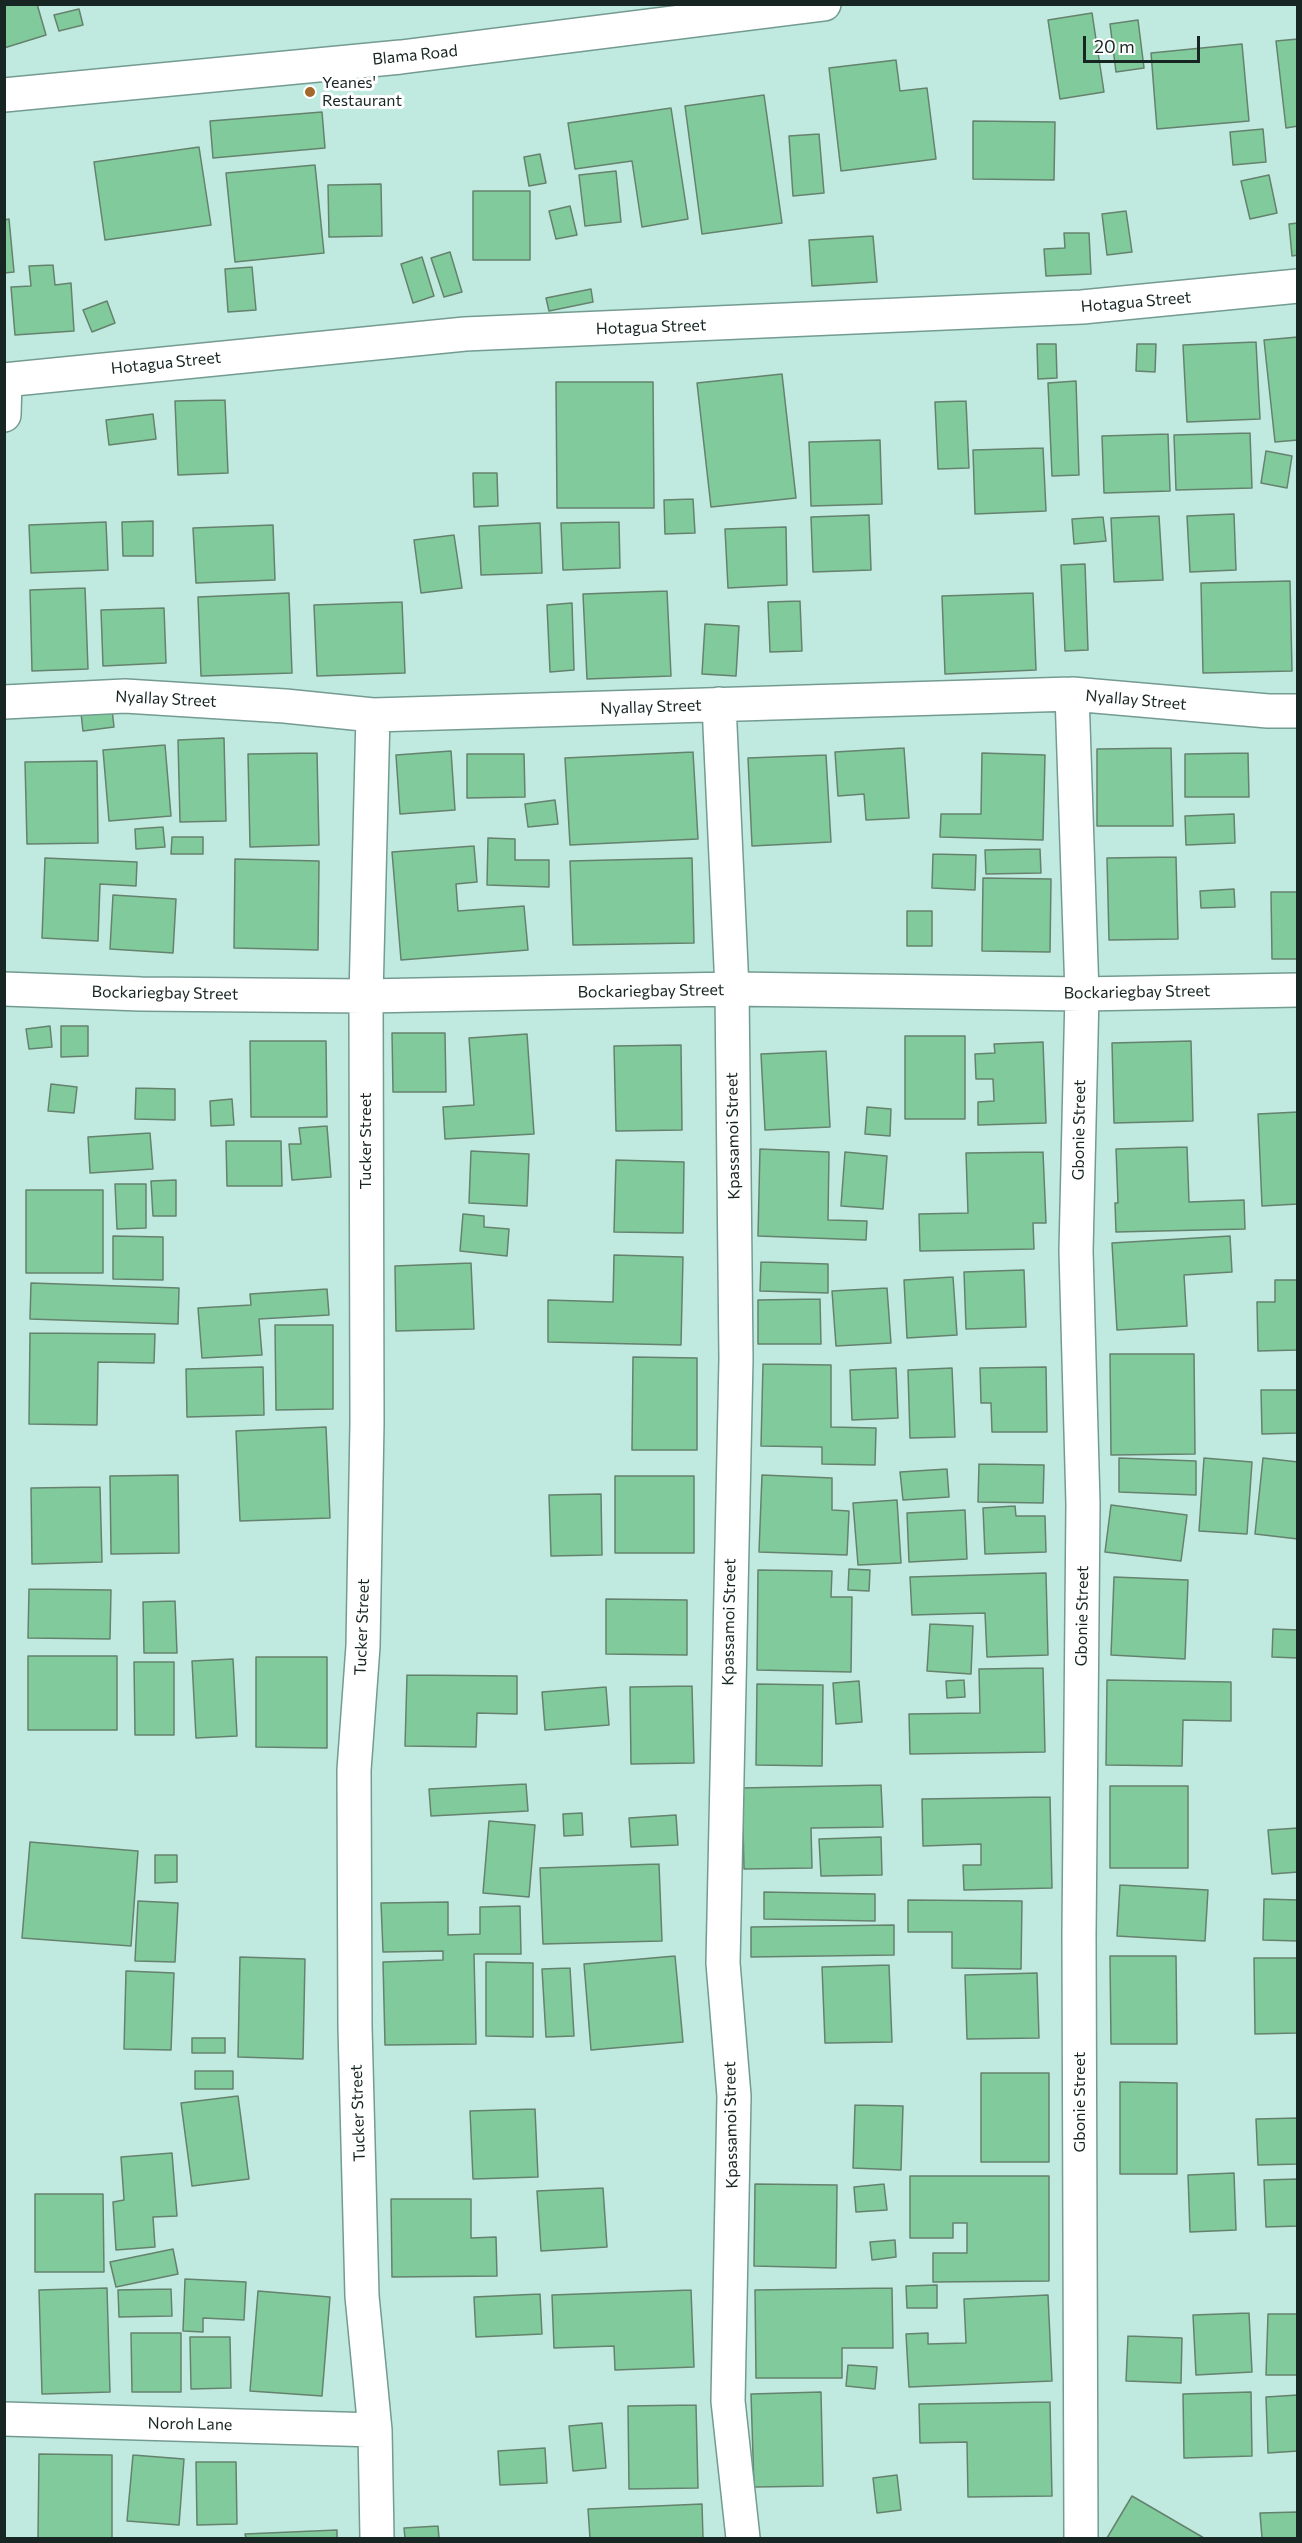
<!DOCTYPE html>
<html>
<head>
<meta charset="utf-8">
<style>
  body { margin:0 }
  #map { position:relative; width:1302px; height:2543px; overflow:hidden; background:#c0eadf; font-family:Commissioner,sans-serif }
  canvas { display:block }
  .frame { position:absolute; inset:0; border:6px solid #172623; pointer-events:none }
  .scale { position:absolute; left:1083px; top:36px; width:117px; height:27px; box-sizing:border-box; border:3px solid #172623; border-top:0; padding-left:8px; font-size:18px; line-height:21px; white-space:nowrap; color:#172623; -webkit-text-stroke:4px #fff; paint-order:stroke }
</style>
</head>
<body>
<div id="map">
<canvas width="1302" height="2543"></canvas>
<div class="frame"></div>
<div class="scale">20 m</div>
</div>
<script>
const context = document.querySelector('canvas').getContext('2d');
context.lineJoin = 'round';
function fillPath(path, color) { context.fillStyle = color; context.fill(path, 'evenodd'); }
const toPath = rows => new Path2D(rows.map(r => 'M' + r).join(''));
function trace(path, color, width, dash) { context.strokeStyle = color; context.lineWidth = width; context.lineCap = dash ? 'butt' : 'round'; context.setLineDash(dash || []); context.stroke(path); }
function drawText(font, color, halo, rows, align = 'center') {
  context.font = font + ' Commissioner,sans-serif'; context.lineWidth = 6; context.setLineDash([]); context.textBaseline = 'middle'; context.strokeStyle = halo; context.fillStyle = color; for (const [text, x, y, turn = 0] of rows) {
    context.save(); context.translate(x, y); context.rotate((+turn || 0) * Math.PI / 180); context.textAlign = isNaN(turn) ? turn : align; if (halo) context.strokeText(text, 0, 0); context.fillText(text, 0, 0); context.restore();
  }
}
const building = toPath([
  [37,4,46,35,4,48,4,5,37,4],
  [79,9,83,25,59,31,54,15,79,9],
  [1092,13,1104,92,1060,99,1048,20,1092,13],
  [1138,20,1144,68,1116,72,1110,24,1138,20],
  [1298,39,1298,126,1286,128,1276,41,1298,39],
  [1242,44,1249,121,1157,129,1151,53,1242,44],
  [896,60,900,91,927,88,936,159,841,171,829,68,896,60],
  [764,95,782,223,702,234,685,106,764,95],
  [671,108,688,219,642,227,632,161,575,169,568,123,671,108],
  [322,112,325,148,213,158,210,121,322,112],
  [973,121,1055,122,1054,180,973,179,973,121],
  [1263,129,1266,162,1233,165,1230,132,1263,129],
  [819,134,824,193,793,196,789,136,819,134],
  [199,147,211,225,105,240,94,162,199,147],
  [540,154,546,183,529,186,524,157,540,154],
  [315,165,324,253,235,262,226,173,315,165],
  [616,171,621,222,585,226,579,175,616,171],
  [1269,175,1277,213,1250,219,1241,181,1269,175],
  [381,184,382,236,329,237,328,185,381,184],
  [473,191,530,191,530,260,473,260,473,191],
  [570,206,577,235,556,239,549,211,570,206],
  [1126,211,1132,252,1107,255,1102,214,1126,211],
  [9,219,14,272,4,273,4,220,9,219],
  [1298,223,1298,255,1292,256,1289,224,1298,223],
  [1064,233,1089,233,1091,274,1046,276,1044,249,1065,248,1064,233],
  [873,236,877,282,812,286,809,240,873,236],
  [450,252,462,292,444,297,431,258,450,252],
  [422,257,434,296,413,303,401,264,422,257],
  [53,265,55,285,71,283,74,331,15,335,11,287,31,286,29,266,53,265],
  [252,267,256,310,228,312,225,269,252,267],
  [591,289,593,302,549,311,546,298,591,289],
  [107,301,115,323,92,332,83,310,107,301],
  [1298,337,1298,440,1275,442,1264,340,1298,337],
  [1256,342,1260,419,1187,422,1183,345,1256,342],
  [1037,344,1056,344,1057,378,1038,379,1037,344],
  [1137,344,1156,344,1155,372,1136,371,1137,344],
  [782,374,796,498,711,507,697,383,782,374],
  [1076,381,1079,475,1052,476,1048,383,1076,381],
  [556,382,653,382,654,508,557,508,556,382],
  [225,400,228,473,178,475,175,401,225,400],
  [966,401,969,468,938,469,935,402,966,401],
  [153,414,156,439,109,445,106,420,153,414],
  [1250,433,1252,488,1176,490,1174,435,1250,433],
  [1168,434,1170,491,1104,493,1102,436,1168,434],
  [880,440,882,504,811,506,809,442,880,440],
  [1043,448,1046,511,975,514,973,450,1043,448],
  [1266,451,1292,456,1287,488,1261,483,1266,451],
  [473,473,497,473,498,506,474,507,473,473],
  [693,499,695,533,665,534,664,500,693,499],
  [1234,514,1236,570,1190,572,1187,516,1234,514],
  [869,515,871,570,813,572,811,517,869,515],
  [1159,516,1163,580,1114,582,1111,518,1159,516],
  [1103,517,1106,541,1074,544,1072,519,1103,517],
  [153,521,153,556,123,556,122,522,153,521],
  [106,522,108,570,31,573,29,525,106,522],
  [619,522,620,568,563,570,561,523,619,522],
  [540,523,542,573,481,575,479,526,540,523],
  [273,525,275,580,196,583,193,528,273,525],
  [786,527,787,585,728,588,725,529,786,527],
  [454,535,462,588,421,593,414,540,454,535],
  [1085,564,1088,650,1065,651,1061,565,1085,564],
  [1290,581,1292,671,1203,673,1201,583,1290,581],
  [85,588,88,669,32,671,30,590,85,588],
  [667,591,671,676,587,679,583,594,667,591],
  [289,593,292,673,201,676,198,597,289,593],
  [1033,593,1036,670,945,674,942,596,1033,593],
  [800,601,802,651,770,652,768,602,800,601],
  [402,602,405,673,317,676,314,605,402,602],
  [572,603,574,670,550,672,547,605,572,603],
  [164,608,166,663,103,666,101,610,164,608],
  [705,624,739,626,736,676,702,674,705,624],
  [112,709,114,727,83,731,81,713,112,709],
  [224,738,226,821,180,822,178,740,224,738],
  [165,745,171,816,109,821,103,750,165,745],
  [904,748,909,818,866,820,864,794,838,796,835,752,904,748],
  [1171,748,1173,826,1097,826,1097,749,1171,748],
  [451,751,455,810,400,814,396,755,451,751],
  [693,752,698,839,570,845,565,758,693,752],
  [317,753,319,845,250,847,248,754,317,753],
  [982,753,1045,755,1043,840,940,837,941,814,981,814,982,753],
  [1248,753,1249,797,1185,797,1185,754,1248,753],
  [467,754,524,754,525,797,467,798,467,754],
  [826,755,831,842,752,846,748,758,826,755],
  [97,761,98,843,27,844,25,762,97,761],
  [555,800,558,824,528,827,525,804,555,800],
  [1234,814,1235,843,1186,845,1185,816,1234,814],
  [163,827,165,847,136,849,135,829,163,827],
  [172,837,203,837,203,854,171,854,172,837],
  [488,838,515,839,515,860,549,860,549,887,487,885,488,838],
  [474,846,477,882,456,884,458,911,524,906,528,950,401,960,392,852,474,846],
  [1040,849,1041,873,986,874,985,850,1040,849],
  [933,854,976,855,975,890,932,888,933,854],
  [1176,857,1178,939,1109,940,1107,858,1176,857],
  [45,858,137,862,136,886,100,884,98,941,42,938,45,858],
  [692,858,694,943,573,945,570,861,692,858],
  [235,859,319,861,318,950,234,948,235,859],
  [983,878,1051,879,1050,952,982,951,983,878],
  [1234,889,1235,907,1201,908,1200,891,1234,889],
  [1271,892,1298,892,1298,959,1272,959,1271,892],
  [113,895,176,899,173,953,110,949,113,895],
  [907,911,932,911,932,946,907,946,907,911],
  [50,1026,52,1047,29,1049,26,1029,50,1026],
  [61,1026,88,1026,88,1056,61,1057,61,1026],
  [392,1033,445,1033,446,1092,393,1092,392,1033],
  [527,1034,534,1134,445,1139,443,1107,474,1105,469,1038,527,1034],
  [905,1036,965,1036,965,1119,905,1119,905,1036],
  [250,1041,326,1041,327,1117,251,1117,250,1041],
  [1191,1041,1193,1121,1114,1123,1112,1043,1191,1041],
  [1043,1042,1046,1123,978,1125,978,1102,994,1101,993,1079,976,1079,975,1054,995,1053,994,1044,1043,1042],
  [681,1045,682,1130,616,1131,614,1046,681,1045],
  [826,1051,830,1127,765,1130,761,1054,826,1051],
  [51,1084,77,1087,74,1113,48,1111,51,1084],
  [136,1088,175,1089,175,1120,135,1119,136,1088],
  [232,1099,234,1125,211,1126,210,1101,232,1099],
  [867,1107,891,1109,890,1136,865,1134,867,1107],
  [1298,1112,1298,1204,1262,1206,1258,1114,1298,1112],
  [327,1126,331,1177,292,1180,289,1144,301,1144,299,1128,327,1126],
  [150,1133,153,1169,90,1173,88,1137,150,1133],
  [226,1141,281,1141,282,1186,227,1186,226,1141],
  [1187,1147,1189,1202,1244,1200,1245,1229,1116,1232,1115,1203,1118,1203,1116,1149,1187,1147],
  [760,1149,829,1152,828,1220,867,1221,866,1240,758,1236,760,1149],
  [471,1151,529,1154,527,1206,469,1203,471,1151],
  [845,1152,887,1156,883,1209,841,1206,845,1152],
  [1043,1152,1046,1223,1033,1223,1034,1249,920,1251,919,1214,968,1213,966,1153,1043,1152],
  [616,1160,684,1162,683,1233,614,1232,616,1160],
  [176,1180,176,1216,153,1216,151,1181,176,1180],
  [115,1184,146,1184,146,1228,117,1229,115,1184],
  [26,1190,103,1190,103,1273,26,1273,26,1190],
  [463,1214,484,1216,484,1227,509,1229,507,1256,460,1251,463,1214],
  [113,1236,163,1237,163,1280,113,1279,113,1236],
  [1230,1236,1232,1272,1184,1275,1187,1326,1117,1330,1112,1243,1230,1236],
  [614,1255,683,1257,681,1345,548,1342,548,1300,613,1302,614,1255],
  [761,1262,828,1264,828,1293,760,1291,761,1262],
  [471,1263,474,1329,396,1331,395,1266,471,1263],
  [1024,1270,1026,1327,966,1329,964,1272,1024,1270],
  [953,1277,957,1335,907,1338,904,1280,953,1277],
  [1275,1280,1298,1280,1298,1350,1258,1351,1257,1302,1275,1302,1275,1280],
  [31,1283,179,1288,178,1324,30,1319,31,1283],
  [887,1288,891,1343,836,1346,832,1291,887,1288],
  [327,1289,329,1315,259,1319,262,1355,202,1358,198,1308,251,1305,250,1294,327,1289],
  [820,1299,821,1344,758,1344,758,1300,820,1299],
  [275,1325,333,1325,333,1409,276,1410,275,1325],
  [30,1333,155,1334,154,1363,98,1362,97,1425,29,1424,30,1333],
  [1110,1354,1194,1354,1195,1454,1111,1455,1110,1354],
  [633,1357,697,1358,697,1450,632,1450,633,1357],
  [763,1364,831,1365,831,1427,876,1428,875,1465,822,1464,822,1447,761,1446,763,1364],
  [263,1367,264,1415,187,1417,186,1369,263,1367],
  [1046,1367,1047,1432,992,1432,991,1403,981,1403,980,1368,1046,1367],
  [896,1368,898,1418,852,1420,850,1370,896,1368],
  [952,1368,955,1437,910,1438,908,1370,952,1368],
  [1261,1390,1298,1390,1298,1433,1262,1434,1261,1390],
  [326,1427,330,1518,240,1521,236,1431,326,1427],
  [1119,1458,1196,1461,1196,1495,1119,1492,1119,1458],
  [1204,1458,1252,1462,1247,1534,1199,1531,1204,1458],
  [1263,1458,1298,1462,1298,1539,1255,1534,1263,1458],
  [979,1464,1044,1465,1043,1503,978,1502,979,1464],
  [947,1469,949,1497,903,1500,900,1472,947,1469],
  [178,1475,179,1553,111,1554,110,1476,178,1475],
  [762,1475,832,1478,832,1510,849,1511,847,1555,759,1552,762,1475],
  [615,1476,694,1476,694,1553,615,1553,615,1476],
  [100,1487,102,1562,32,1564,31,1488,100,1487],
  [601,1494,602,1555,551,1556,549,1495,601,1494],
  [897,1500,901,1563,858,1565,853,1503,897,1500],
  [1111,1505,1187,1515,1181,1561,1105,1552,1111,1505],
  [1015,1506,1016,1516,1045,1516,1046,1552,985,1554,983,1508,1015,1506],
  [965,1510,967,1559,909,1562,907,1513,965,1510],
  [849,1569,870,1570,869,1591,848,1590,849,1569],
  [758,1570,832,1571,831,1597,852,1597,851,1672,757,1670,758,1570],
  [1046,1573,1048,1655,987,1657,985,1613,912,1615,910,1577,1046,1573],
  [1114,1577,1188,1580,1185,1659,1111,1655,1114,1577],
  [29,1589,111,1590,110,1639,28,1638,29,1589],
  [606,1599,687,1600,687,1655,606,1654,606,1599],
  [175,1601,177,1653,144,1653,143,1602,175,1601],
  [930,1624,973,1626,971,1674,927,1671,930,1624],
  [1273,1629,1298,1630,1298,1658,1272,1657,1273,1629],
  [28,1656,117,1656,117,1730,28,1730,28,1656],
  [256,1657,327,1657,327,1748,256,1747,256,1657],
  [233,1659,237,1736,196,1738,192,1661,233,1659],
  [134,1662,174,1662,174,1735,135,1735,134,1662],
  [1043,1668,1045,1752,910,1754,909,1714,980,1713,979,1669,1043,1668],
  [407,1675,517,1676,517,1714,477,1713,476,1747,405,1746,407,1675],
  [964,1680,965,1697,947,1698,946,1681,964,1680],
  [1107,1680,1231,1682,1231,1721,1183,1720,1182,1766,1106,1765,1107,1680],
  [859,1681,862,1722,836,1724,833,1683,859,1681],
  [757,1684,823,1685,822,1766,756,1765,757,1684],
  [692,1686,694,1763,631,1764,630,1687,692,1686],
  [606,1687,609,1725,545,1730,542,1692,606,1687],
  [526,1784,528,1811,431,1816,429,1789,526,1784],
  [881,1785,883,1827,811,1828,812,1868,744,1869,742,1788,881,1785],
  [1110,1786,1188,1786,1188,1868,1110,1868,1110,1786],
  [1050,1797,1052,1888,964,1890,963,1865,981,1865,981,1844,923,1846,922,1799,1050,1797],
  [582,1813,583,1835,564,1836,563,1814,582,1813],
  [676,1815,678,1845,631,1847,629,1818,676,1815],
  [489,1821,535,1825,529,1897,483,1893,489,1821],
  [1298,1828,1298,1872,1272,1874,1268,1830,1298,1828],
  [881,1837,882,1875,821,1876,819,1839,881,1837],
  [30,1842,138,1851,131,1946,22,1938,30,1842],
  [155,1855,177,1855,177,1882,155,1883,155,1855],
  [659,1864,662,1941,543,1944,540,1868,659,1864],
  [1120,1885,1208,1890,1205,1941,1117,1936,1120,1885],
  [764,1892,875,1894,875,1921,764,1919,764,1892],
  [1264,1899,1298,1900,1298,1941,1263,1940,1264,1899],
  [908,1900,1022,1901,1021,1969,952,1968,952,1932,908,1932,908,1900],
  [138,1901,178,1903,175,1962,135,1961,138,1901],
  [448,1902,448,1935,480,1934,480,1907,520,1906,521,1954,474,1954,476,2044,385,2045,383,1962,443,1960,443,1951,383,1952,381,1903,448,1902],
  [894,1925,894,1955,751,1957,751,1927,894,1925],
  [675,1956,683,2042,591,2050,584,1964,675,1956],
  [1110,1956,1176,1956,1177,2044,1111,2044,1110,1956],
  [240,1957,305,1959,303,2059,238,2057,240,1957],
  [1254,1958,1297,1958,1297,2033,1255,2034,1254,1958],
  [486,1962,533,1963,533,2037,486,2036,486,1962],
  [889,1965,892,2042,825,2043,822,1967,889,1965],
  [570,1968,574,2036,546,2037,542,1969,570,1968],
  [126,1971,174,1973,171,2050,124,2049,126,1971],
  [1037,1973,1039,2038,967,2039,965,1975,1037,1973],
  [192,2038,225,2038,225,2053,192,2053,192,2038],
  [195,2071,233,2071,233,2089,195,2089,195,2071],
  [981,2073,1049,2073,1049,2162,981,2162,981,2073],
  [1120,2082,1177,2083,1177,2174,1120,2174,1120,2082],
  [238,2096,249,2179,192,2186,181,2103,238,2096],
  [855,2105,903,2106,901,2170,853,2168,855,2105],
  [535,2109,538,2177,473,2179,470,2111,535,2109],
  [1298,2118,1298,2164,1258,2165,1256,2119,1298,2118],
  [172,2153,177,2216,153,2217,155,2247,116,2250,113,2202,124,2200,121,2157,172,2153],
  [1234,2173,1236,2230,1190,2232,1188,2175,1234,2173],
  [910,2176,1049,2176,1049,2281,933,2282,933,2253,967,2253,967,2223,953,2223,953,2238,910,2238,910,2176],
  [1298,2179,1298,2226,1266,2227,1264,2180,1298,2179],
  [755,2184,837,2185,836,2268,754,2266,755,2184],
  [884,2184,887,2210,856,2212,854,2187,884,2184],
  [603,2188,607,2247,541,2251,537,2191,603,2188],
  [35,2194,103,2194,104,2272,35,2272,35,2194],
  [391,2199,471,2199,471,2238,496,2237,497,2276,392,2277,391,2199],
  [895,2240,896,2257,872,2260,870,2242,895,2240],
  [173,2249,178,2274,116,2287,110,2262,173,2249],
  [185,2279,246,2282,244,2320,203,2318,203,2332,183,2331,185,2279],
  [937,2285,937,2308,907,2308,906,2286,937,2285],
  [107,2288,110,2392,42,2394,39,2290,107,2288],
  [892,2288,893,2348,842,2348,842,2378,756,2378,755,2290,892,2288],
  [171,2289,172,2316,119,2317,118,2290,171,2289],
  [691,2290,694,2367,615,2370,614,2346,554,2348,552,2295,691,2290],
  [258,2291,330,2297,322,2396,250,2391,258,2291],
  [540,2294,542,2334,476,2337,474,2297,540,2294],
  [1048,2295,1052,2381,909,2387,906,2334,928,2333,928,2344,966,2343,964,2299,1048,2295],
  [1249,2313,1252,2372,1196,2375,1193,2315,1249,2313],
  [1268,2314,1298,2314,1298,2375,1266,2375,1268,2314],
  [131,2333,181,2333,181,2392,132,2392,131,2333],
  [1128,2336,1182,2338,1181,2383,1126,2381,1128,2336],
  [190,2337,230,2337,231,2388,191,2389,190,2337],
  [848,2365,877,2367,875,2389,846,2386,848,2365],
  [821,2392,823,2486,754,2487,751,2394,821,2392],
  [1251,2392,1252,2456,1184,2458,1183,2394,1251,2392],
  [1298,2395,1298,2451,1268,2453,1266,2397,1298,2395],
  [1050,2402,1052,2496,968,2497,967,2442,920,2443,919,2404,1050,2402],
  [696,2405,698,2488,629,2489,628,2406,696,2405],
  [602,2423,606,2468,573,2471,569,2426,602,2423],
  [545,2448,547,2483,500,2485,498,2451,545,2448],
  [39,2454,112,2455,112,2538,38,2538,39,2454],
  [133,2455,184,2459,179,2525,127,2521,133,2455],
  [196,2462,236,2462,237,2524,197,2525,196,2462],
  [897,2475,901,2510,877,2513,873,2478,897,2475],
  [1132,2496,1204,2538,1107,2538,1132,2496],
  [702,2504,703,2538,590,2538,588,2509,702,2504],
  [1298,2512,1298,2538,1262,2538,1260,2513,1298,2512],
  [438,2526,439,2538,405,2538,404,2528,438,2526],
  [337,2530,337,2538,246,2538,245,2534,337,2530]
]);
const minor = toPath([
  [4,380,465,334,1082,307,1298,286],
  [4,415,5,380],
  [1072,694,1082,994,1076,1251,1083,1504,1079,1935,1081,2538],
  [4,702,125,696,285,706,373,715,1072,694,1268,711,1298,711],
  [719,704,732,989,736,1359,723,1963,734,2096,728,2401,743,2538],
  [373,715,366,996,367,1423,363,1646,354,1770,355,2027,362,2296,375,2430,377,2538],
  [4,989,141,994,366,996,732,989,1082,994,1298,990],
  [4,2419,375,2430]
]);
const tertiary = toPath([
  [4,95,401,57,824,4]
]);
const markers = [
  [310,92,6,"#a4682a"]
];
const streetNames = [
  ["Blama Road",415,55,-6],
  ["Hotagua Street",1136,302,-5],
  ["Hotagua Street",651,327,-2],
  ["Hotagua Street",166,363,-6],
  ["Nyallay Street",166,699,3],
  ["Nyallay Street",1136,700,5],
  ["Nyallay Street",651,707,-2],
  ["Bockariegbay Street",651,991,-1],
  ["Bockariegbay Street",1137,992,-1],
  ["Bockariegbay Street",165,993,1],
  ["Gbonie Street",1079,1130,-89],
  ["Kpassamoi Street",733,1136,-91],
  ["Tucker Street",366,1141,-90],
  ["Gbonie Street",1082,1616,-89],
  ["Kpassamoi Street",729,1622,-89],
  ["Tucker Street",362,1627,-88],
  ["Gbonie Street",1080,2102,-90],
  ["Tucker Street",358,2113,-92],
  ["Kpassamoi Street",731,2125,-91],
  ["Noroh Lane",190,2424,1]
];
const poiNames = [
  ["Yeanes'",322,83],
  ["Restaurant",322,101]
];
fillPath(building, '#81ca9b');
trace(building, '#65826e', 1.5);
trace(minor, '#749b91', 36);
trace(tertiary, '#749b91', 36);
trace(minor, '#fff', 33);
trace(tertiary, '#fff', 33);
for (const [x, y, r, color] of markers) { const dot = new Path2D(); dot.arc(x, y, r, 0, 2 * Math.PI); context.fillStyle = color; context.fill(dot); trace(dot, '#fff', 2); }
drawText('16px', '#172623', '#fff', streetNames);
drawText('16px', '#172623', '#fff', poiNames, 'left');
</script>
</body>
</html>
